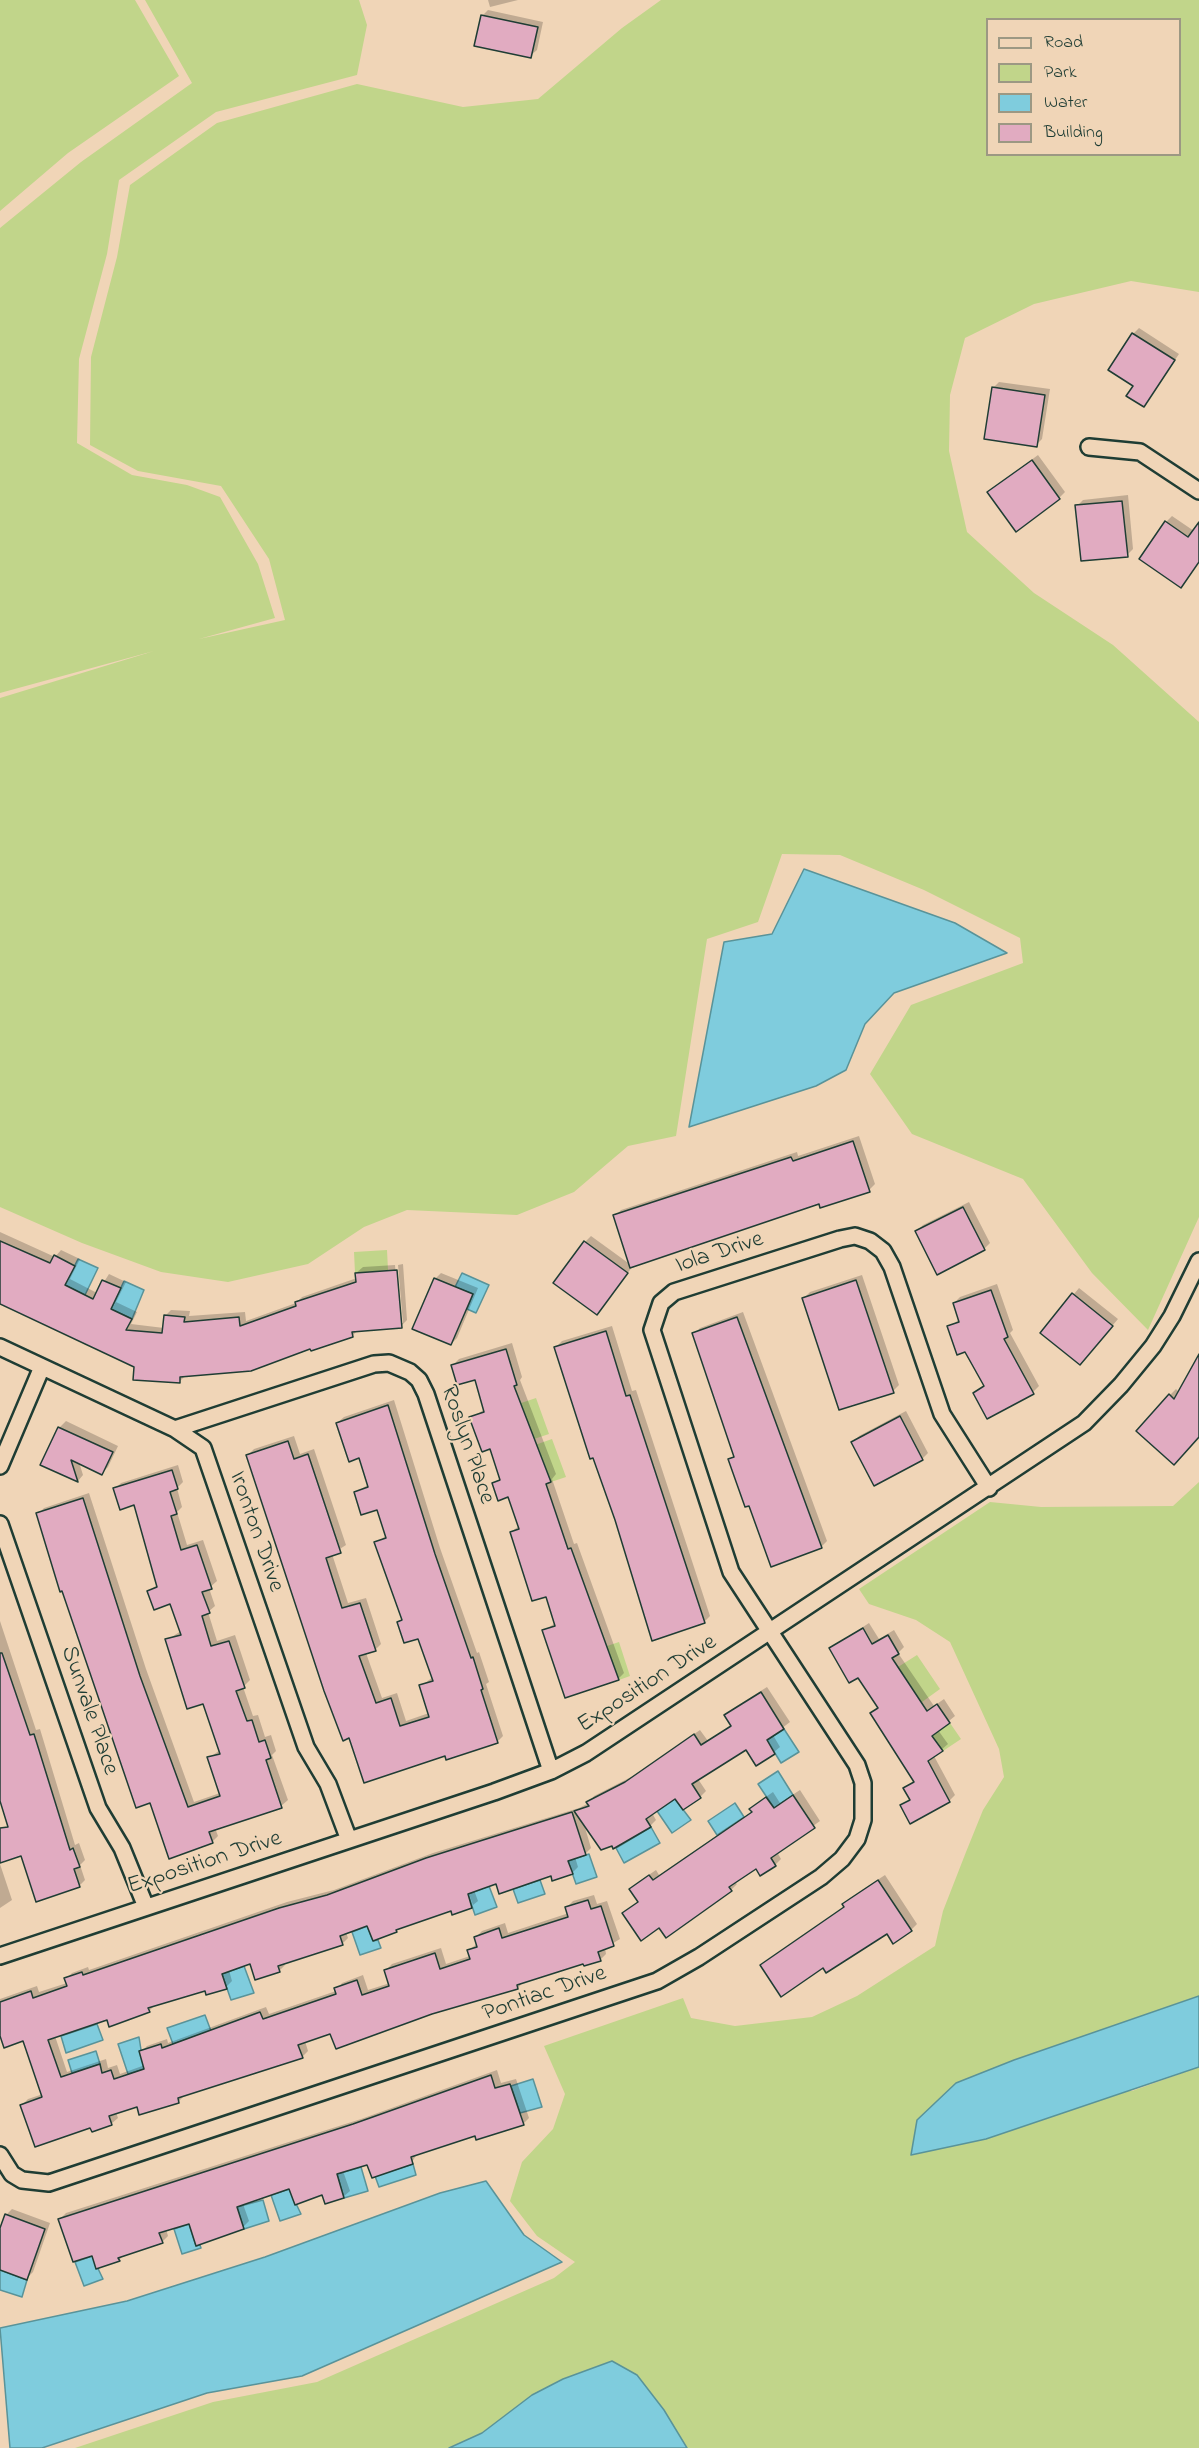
<!DOCTYPE html>
<html>
<head>
<meta charset="utf-8">
<style>
  body { margin:0 }
  #map { position:relative; width:1199px; height:2448px; overflow:hidden; background:#f0d5b7; font-family:"Indie Flower",sans-serif }
  canvas { display:block }
  .legend { position:absolute; left:986px; top:18px; width:195px; height:138px; box-sizing:border-box; background:#f0d5b7; border:2px solid #9c9883; margin:0; padding:8px 10px; list-style:none; font-size:18px; color:#1f3d34 }
  .legend li { display:flex; align-items:center; gap:12px; height:30px }
  .legend b { width:30px; border:2px solid #9c9883 }
</style>
</head>
<body>
<div id="map">
<canvas width="1199" height="2448"></canvas>
<ul class="legend">
<li><b style="height:8px;background:#f0d5b7"></b>Road</li>
<li><b style="height:16px;background:#c1d58a"></b>Park</li>
<li><b style="height:16px;background:#7fccdd"></b>Water</li>
<li><b style="height:16px;background:#e1abc1"></b>Building</li>
</ul>
</div>
<script>
const context = document.querySelector('canvas').getContext('2d');
context.lineJoin = 'round';
function fillPath(path, color) { context.fillStyle = color; context.fill(path, 'evenodd'); }
const toPath = rows => new Path2D(rows.map(r => 'M' + r).join(''));
function trace(path, color, width, dash) { context.strokeStyle = color; context.lineWidth = width; context.lineCap = dash ? 'butt' : 'round'; context.setLineDash(dash || []); context.stroke(path); }
function drawText(font, color, halo, rows, align = 'center') {
  context.font = font + ' "Indie Flower",sans-serif'; context.lineWidth = 4.5; context.setLineDash([]); context.textBaseline = 'middle'; context.strokeStyle = halo; context.fillStyle = color; for (const [text, x, y, turn = 0] of rows) {
    context.save(); context.translate(x, y); context.rotate((+turn || 0) * Math.PI / 180); context.textAlign = isNaN(turn) ? turn : align; if (halo) context.strokeText(text, 0, 0); context.fillText(text, 0, 0); context.restore();
  }
}
const green = toPath([
  [0,0,135,0,179,76,68,153,0,211],
  [145,0,359,0,367,25,357,75,216,112,119,180,107,254,79,359,77,443,132,475,187,485,220,497,258,564,275,618,199,639,285,620,269,559,221,486,138,471,90,445,91,357,117,257,130,185,217,123,357,84,463,107,538,99,622,28,661,0,1199,0,1199,292,1131,281,1034,304,965,338,950,395,949,451,967,532,1034,593,1113,645,1199,722,1199,1217,1148,1330,1092,1273,1023,1179,912,1134,870,1074,911,1005,1023,963,1020,938,924,890,840,855,782,854,758,922,707,939,676,1136,628,1146,574,1192,517,1215,407,1210,364,1227,308,1264,228,1282,161,1272,82,1243,0,1207,0,698,154,651,0,693,0,228,81,162,192,83],
  [988,20,1180,20,1180,154,988,154],
  [387,1250,388,1270,355,1273,354,1252],
  [536,1398,549,1434,534,1439,521,1403],
  [552,1439,566,1477,551,1482,539,1449,534,1450,532,1446],
  [1199,1482,1199,1996,1014,2060,956,2083,1132,2091,1199,2067,1199,2448,687,2448,664,2410,637,2375,563,2379,532,2395,482,2433,449,2448,75,2448,213,2402,317,2382,554,2278,575,2262,537,2236,510,2201,522,2162,553,2129,565,2094,544,2046,683,1998,691,2018,735,2026,812,2017,857,1996,935,1946,943,1911,966,1852,983,1810,1004,1777,999,1749,950,1642,916,1620,869,1604,859,1589,990,1502,1041,1507,1173,1506],
  [619,1642,630,1676,619,1680,607,1646],
  [917,1655,940,1689,922,1702,898,1667],
  [950,1723,961,1739,943,1751,932,1736]
]);
const water = toPath([
  [804,869,955,923,1007,953,894,993,865,1024,846,1070,816,1086,689,1127,724,942,772,934,804,869],
  [78,1259,98,1268,85,1295,65,1285,78,1259],
  [462,1273,489,1285,476,1313,467,1309,473,1294,455,1287,462,1273],
  [124,1281,144,1290,132,1319,111,1309,124,1281],
  [784,1729,799,1752,781,1763,767,1740,784,1729],
  [778,1771,793,1795,774,1808,758,1784,778,1771],
  [675,1799,691,1820,672,1833,657,1811,675,1799],
  [735,1803,744,1817,717,1835,708,1821,735,1803],
  [651,1827,660,1843,624,1863,616,1848,651,1827],
  [589,1854,597,1877,576,1884,568,1861,589,1854],
  [540,1880,545,1894,518,1903,513,1889,540,1880],
  [489,1886,497,1907,475,1915,468,1894,489,1886],
  [367,1926,373,1941,378,1940,381,1948,360,1955,352,1932,367,1926],
  [244,1966,254,1993,231,2000,222,1974,244,1966],
  [1199,1996,1199,2067,986,2139,911,2155,917,2120,956,2083,1014,2060,1199,1996],
  [205,2015,211,2031,173,2044,167,2028,205,2015],
  [97,2024,103,2040,66,2053,61,2036,97,2024],
  [139,2037,144,2069,128,2074,118,2044,139,2037],
  [96,2051,100,2064,72,2073,68,2060,96,2051],
  [533,2079,542,2107,520,2113,511,2086,533,2079],
  [413,2164,416,2175,379,2187,375,2176,413,2164],
  [361,2167,368,2191,344,2198,337,2174,361,2167],
  [486,2181,524,2235,562,2262,302,2376,207,2393,42,2448,10,2448,0,2328,127,2301,265,2257,440,2193,486,2181],
  [289,2189,301,2214,280,2221,271,2195,289,2189],
  [263,2200,269,2221,244,2229,237,2207,263,2200],
  [189,2224,196,2246,200,2245,201,2248,182,2254,174,2229,189,2224],
  [92,2256,103,2279,84,2286,75,2262,92,2256],
  [0,2270,27,2280,22,2297,0,2290,0,2270],
  [612,2361,637,2375,664,2410,687,2448,449,2448,482,2433,532,2395,563,2379,612,2361]
]);
const shadow = toPath([
  [488,0,518,0,490,7],
  [488,10,543,22,537,50,530,56,482,16],
  [1139,328,1179,354,1144,406,1135,386,1133,334],
  [999,382,1050,389,1042,439,1036,445,993,388],
  [1038,455,1065,492,1059,498,995,487],
  [1128,495,1133,549,1127,555,1077,506,1083,500],
  [1172,516,1194,531,1199,526,1199,562,1181,586,1166,522],
  [859,1136,875,1184,869,1190,820,1202,633,1266,597,1313,585,1242,591,1236,631,1265,615,1216,621,1210,797,1152,798,1156],
  [969,1202,990,1243,984,1249,917,1231,923,1225],
  [0,1232,55,1257,61,1250,80,1259,70,1279,97,1293,109,1274,126,1282,116,1302,137,1312,131,1324,164,1328,165,1316,171,1310,190,1311,189,1316,245,1312,246,1321,296,1303,302,1297,357,1278,356,1273,363,1267,395,1265,400,1323,403,1323,398,1265,403,1264,407,1320,401,1326,358,1330,353,1335,311,1347,185,1376,179,1382,135,1366,0,1301],
  [441,1273,478,1288,457,1338,451,1344,435,1279],
  [862,1275,899,1385,893,1391,804,1298,810,1292],
  [997,1284,1013,1330,1010,1333,1039,1386,1033,1392,975,1393,984,1385,949,1327,960,1319,954,1303,960,1297],
  [1079,1288,1118,1319,1086,1357,1042,1333],
  [743,1312,827,1541,821,1547,750,1504,730,1460,735,1455,694,1334,700,1328],
  [612,1326,632,1391,636,1390,710,1616,704,1622,640,1592,556,1347,562,1341],
  [512,1343,522,1377,520,1380,556,1474,552,1479,574,1544,577,1543,624,1673,618,1679,544,1631,555,1623,547,1595,511,1532,519,1526,509,1495,494,1484,500,1478,490,1447,471,1418,485,1409,476,1378,453,1365,459,1359],
  [1199,1358,1199,1435,1170,1395,1176,1389,1179,1392],
  [394,1400,440,1548,477,1653,479,1652,489,1682,486,1684,503,1736,497,1742,446,1754,365,1781,248,1455,254,1449,294,1436,300,1454,314,1449,346,1545,332,1554,348,1603,366,1598,381,1644,375,1650,366,1653,382,1698,397,1693,406,1721,429,1713,421,1686,433,1677,419,1637,399,1622,403,1618,376,1543,387,1535,377,1508,355,1493,369,1484,360,1456,337,1423,344,1417],
  [906,1411,928,1453,922,1459,853,1442,859,1436],
  [66,1421,118,1446,108,1467,102,1473,79,1462,83,1475,78,1481,42,1464,60,1427],
  [178,1465,183,1482,177,1488,182,1507,177,1512,187,1545,203,1540,217,1581,209,1588,215,1606,208,1612,217,1641,235,1635,250,1680,243,1687,253,1716,258,1715,265,1737,271,1735,276,1751,272,1755,288,1800,281,1806,215,1828,218,1836,212,1842,151,1801,38,1514,44,1508,89,1493,146,1669,194,1802,220,1793,209,1758,220,1750,204,1702,167,1640,181,1631,171,1602,149,1591,158,1584,135,1503,115,1489,121,1483],
  [0,1621,36,1730,40,1729,75,1845,79,1843,85,1860,80,1865,85,1880,79,1886,22,1855,0,1799],
  [869,1623,879,1639,894,1630,904,1647,898,1653,934,1706,944,1699,955,1716,938,1730,948,1744,934,1756,955,1795,949,1801,902,1805,911,1798,905,1788,915,1780,872,1714,879,1707,858,1676,831,1648],
  [767,1687,790,1722,773,1735,780,1747,774,1752,757,1764,746,1748,698,1779,706,1791,700,1797,675,1797,652,1813,656,1820,650,1826,584,1824,591,1848,585,1854,575,1857,578,1867,572,1873,497,1882,474,1890,478,1901,473,1905,466,1886,471,1907,452,1909,400,1927,396,1931,368,1924,346,1932,348,1938,342,1944,284,1962,285,1965,279,1971,251,1962,229,1970,232,1981,226,1987,206,1989,155,2005,149,2011,107,2018,55,2036,67,2072,106,2059,108,2068,117,2065,120,2074,145,2065,141,2052,147,2046,167,2039,168,2043,266,2007,269,2014,336,1991,342,1983,363,1975,368,1990,390,1983,386,1970,392,1964,441,1948,446,1964,470,1956,468,1951,478,1943,476,1937,482,1931,505,1923,508,1933,569,1913,567,1907,573,1901,594,1895,597,1904,607,1901,620,1939,605,1948,606,1954,600,1960,584,1962,524,1981,518,1988,331,2032,305,2041,308,2051,302,2057,185,2095,179,2101,138,2105,116,2112,118,2118,111,2124,91,2126,22,2105,28,2099,43,2094,24,2039,0,2032,0,1999,37,1986,39,1992,67,1983,66,1979,72,1973,88,1967,89,1970,287,1902,334,1890,433,1853,579,1808,589,1803,594,1796,633,1776,700,1730,708,1741,732,1725,726,1715,732,1709],
  [800,1790,820,1821,777,1852,781,1859,775,1865,761,1874,756,1867,735,1882,737,1884,731,1890,660,1926,624,1913,639,1901,631,1889,637,1883,656,1870,659,1875,753,1811,751,1809,757,1803,773,1792,780,1803],
  [0,1864,12,1900,0,1908],
  [885,1875,917,1924,911,1930,887,1932,824,1966,762,1965,845,1906,844,1904,850,1898],
  [497,2070,501,2083,516,2079,529,2118,523,2124,476,2134,417,2154,412,2162,368,2163,343,2171,350,2191,343,2197,290,2187,243,2204,249,2221,243,2227,190,2222,166,2229,168,2236,162,2242,125,2254,119,2260,93,2254,60,2219,66,2213,361,2119],
  [12,2209,50,2223,33,2272,27,2278,0,2269,0,2233,6,2215]
]);
const building = toPath([
  [481,15,538,27,531,58,474,46,481,15],
  [1132,333,1175,360,1144,407,1126,396,1133,386,1108,370,1132,333],
  [992,387,1045,395,1037,447,984,439,992,387],
  [1032,460,1060,499,1016,532,987,492,1032,460],
  [1122,501,1128,557,1081,561,1075,505,1122,501],
  [1165,521,1188,537,1199,522,1199,562,1181,588,1139,559,1165,521],
  [853,1141,870,1192,820,1208,819,1204,630,1268,613,1215,791,1157,793,1161,853,1141],
  [963,1207,985,1250,937,1275,915,1231,963,1207],
  [0,1241,50,1263,54,1255,75,1266,65,1285,93,1299,102,1280,121,1288,111,1309,132,1319,126,1330,162,1333,164,1315,185,1317,184,1322,239,1317,240,1326,296,1306,295,1302,356,1282,355,1273,397,1270,402,1328,352,1332,353,1337,311,1351,310,1349,251,1371,180,1377,180,1383,133,1380,134,1367,0,1304,0,1241],
  [584,1241,628,1273,597,1315,553,1283,584,1241],
  [434,1278,473,1294,451,1345,412,1329,434,1278],
  [856,1280,894,1393,839,1410,802,1298,856,1280],
  [991,1290,1008,1337,1004,1339,1034,1394,987,1419,973,1393,984,1386,965,1352,957,1355,947,1326,959,1322,953,1303,991,1290],
  [1072,1293,1113,1326,1080,1365,1040,1333,1072,1293],
  [737,1317,822,1548,771,1567,749,1506,745,1507,728,1459,734,1457,692,1333,737,1317],
  [606,1331,626,1396,630,1395,705,1623,652,1641,615,1520,593,1458,590,1459,554,1347,606,1331],
  [506,1349,517,1385,514,1386,551,1482,546,1484,568,1549,571,1548,619,1680,565,1698,542,1630,555,1626,546,1597,532,1601,510,1532,519,1529,508,1497,498,1501,492,1483,500,1480,490,1449,482,1452,469,1417,484,1412,475,1380,457,1385,451,1365,506,1349],
  [1199,1354,1199,1437,1174,1465,1136,1431,1169,1394,1174,1399,1199,1354],
  [388,1405,435,1554,471,1658,473,1657,483,1689,481,1690,498,1743,446,1760,445,1756,364,1783,349,1738,343,1741,324,1691,246,1455,288,1441,294,1459,308,1454,341,1553,326,1558,342,1608,360,1603,376,1651,359,1656,376,1703,391,1698,400,1726,429,1717,419,1685,433,1681,418,1639,404,1643,397,1622,402,1620,374,1542,386,1538,377,1510,361,1515,354,1492,368,1487,359,1458,349,1462,336,1423,388,1405],
  [900,1416,923,1460,874,1486,851,1442,900,1416],
  [58,1427,113,1452,102,1475,71,1460,78,1482,40,1465,58,1427],
  [172,1470,178,1489,170,1492,177,1514,171,1516,181,1550,197,1545,212,1589,202,1592,210,1613,202,1616,211,1646,229,1641,245,1688,236,1691,247,1721,252,1720,259,1742,265,1740,271,1758,266,1760,282,1808,209,1832,213,1843,169,1859,150,1803,136,1808,62,1591,60,1592,36,1513,83,1498,140,1676,188,1807,220,1796,207,1757,220,1754,203,1704,187,1709,165,1639,181,1635,170,1604,154,1610,147,1591,157,1587,134,1505,120,1510,113,1488,172,1470],
  [863,1628,872,1644,888,1635,899,1654,892,1658,927,1711,937,1704,950,1723,932,1736,943,1751,928,1761,950,1802,910,1824,900,1805,910,1800,903,1788,914,1782,870,1713,878,1708,858,1678,849,1683,829,1648,863,1628],
  [0,1653,2,1653,30,1735,34,1734,70,1850,73,1848,80,1867,74,1869,80,1887,36,1902,21,1856,0,1863,0,1828,8,1827,0,1801,0,1653],
  [761,1692,784,1729,767,1740,775,1754,756,1766,746,1750,692,1784,701,1798,683,1810,675,1799,646,1819,651,1827,613,1849,612,1846,601,1850,574,1811,589,1806,586,1802,625,1782,694,1734,701,1745,731,1726,724,1715,761,1692],
  [793,1795,815,1828,771,1858,776,1866,760,1876,756,1869,729,1887,732,1891,666,1938,659,1928,641,1941,622,1913,638,1902,629,1889,649,1875,653,1880,752,1812,749,1809,766,1797,774,1808,793,1795],
  [572,1812,586,1855,568,1861,573,1874,552,1881,551,1876,499,1894,496,1884,468,1894,472,1908,452,1915,451,1911,396,1930,397,1932,373,1941,367,1926,340,1936,343,1945,278,1966,280,1972,255,1980,250,1964,222,1974,227,1989,206,1995,205,1991,148,2008,150,2012,109,2027,107,2020,48,2040,61,2077,100,2064,102,2073,111,2070,114,2079,144,2069,139,2051,161,2044,162,2048,260,2012,263,2019,336,1994,334,1988,357,1980,362,1995,389,1986,384,1970,435,1953,440,1969,470,1959,467,1950,477,1947,474,1937,499,1928,502,1938,568,1917,565,1907,588,1900,591,1909,601,1906,614,1946,598,1952,601,1961,584,1966,583,1964,517,1985,518,1989,432,2014,336,2049,330,2034,298,2045,303,2058,178,2098,179,2103,139,2115,137,2107,109,2116,112,2125,92,2132,90,2128,35,2147,20,2105,42,2097,23,2041,4,2048,0,2036,0,2002,31,1991,33,1998,67,1986,64,1978,82,1972,83,1975,279,1908,327,1895,426,1858,572,1812],
  [878,1880,912,1931,893,1944,887,1934,826,1973,823,1968,781,1997,760,1965,844,1907,842,1904,878,1880],
  [491,2075,495,2088,510,2084,524,2125,476,2140,475,2136,411,2157,413,2164,372,2178,367,2165,337,2174,344,2198,325,2204,322,2195,295,2205,289,2189,237,2207,244,2229,196,2246,189,2224,159,2233,163,2243,118,2258,120,2261,96,2269,92,2256,73,2262,58,2219,353,2124,491,2075],
  [5,2214,45,2229,27,2280,0,2270,0,2228,5,2214]
]);
const minor = toPath([
  [1089,447,1140,452,1199,491],
  [0,1347,175,1429,203,1448,306,1747,328,1784,349,1840],
  [175,1429,374,1364,389,1363,410,1372,419,1380,426,1394,551,1771],
  [0,1466,42,1367],
  [0,1524,98,1808,122,1848,146,1907],
  [0,1956,494,1792,551,1771,586,1753,1084,1423,1121,1385,1153,1346,1172,1316,1199,1261],
  [0,2155,12,2174,22,2180,49,2183,657,1981,699,1957,821,1877,842,1859,857,1839,863,1820,863,1783,857,1765,731,1572,652,1330,661,1303,674,1292,840,1239,855,1236,870,1241,883,1251,892,1267,942,1414,989,1488]
]);
const streetNames = [
  ["Iola Drive",720,1254,-18],
  ["Roslyn Place",466,1445,71],
  ["Ironton Drive",255,1532,71],
  ["Exposition Drive",648,1685,-33],
  ["Sunvale Place",88,1711,71],
  ["Exposition Drive",205,1864,-18],
  ["Pontiac Drive",545,1995,-19]
];
fillPath(green, '#c1d58a');
fillPath(water, '#7fccdd');
trace(water, '#599399', 1.5);
fillPath(shadow, '#0003');
fillPath(building, '#e1abc1');
trace(building, '#1f3d34', 1.5);
trace(minor, '#1f3d34', 20);
trace(minor, '#f0d5b7', 15);
drawText('24px', '#1f3d34', '#f0d5b7', streetNames);
</script>
</body>
</html>
